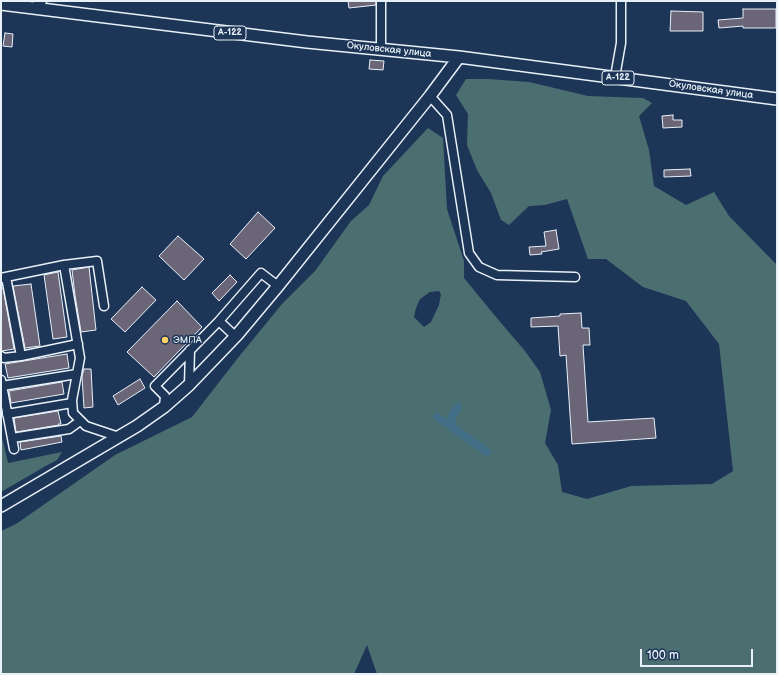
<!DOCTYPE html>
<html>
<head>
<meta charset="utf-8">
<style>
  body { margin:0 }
  #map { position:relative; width:778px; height:675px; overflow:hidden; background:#1d3557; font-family:"Balsamiq Sans",sans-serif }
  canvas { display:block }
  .frame { position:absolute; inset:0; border:2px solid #e8f1f8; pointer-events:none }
  .scale { position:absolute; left:640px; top:649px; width:113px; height:18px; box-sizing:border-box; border:2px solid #e8f1f8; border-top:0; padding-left:5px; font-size:12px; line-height:14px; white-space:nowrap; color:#e8f1f8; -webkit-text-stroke:3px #1d3557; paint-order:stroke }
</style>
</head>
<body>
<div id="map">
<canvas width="778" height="675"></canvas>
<div class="frame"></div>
<div class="scale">100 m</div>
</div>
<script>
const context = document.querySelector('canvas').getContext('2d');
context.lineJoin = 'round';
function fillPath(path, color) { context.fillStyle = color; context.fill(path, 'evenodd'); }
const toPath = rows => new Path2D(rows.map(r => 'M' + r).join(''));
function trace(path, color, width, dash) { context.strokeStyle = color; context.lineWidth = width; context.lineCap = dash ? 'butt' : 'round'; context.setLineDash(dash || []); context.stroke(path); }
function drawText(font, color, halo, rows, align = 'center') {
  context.font = font + ' "Balsamiq Sans",sans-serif'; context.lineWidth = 3; context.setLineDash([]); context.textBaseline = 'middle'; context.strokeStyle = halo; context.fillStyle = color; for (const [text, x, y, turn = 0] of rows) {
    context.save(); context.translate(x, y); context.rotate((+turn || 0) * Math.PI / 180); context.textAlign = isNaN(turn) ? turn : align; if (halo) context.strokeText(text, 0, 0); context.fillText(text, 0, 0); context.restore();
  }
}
const green = toPath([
  [466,79,488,79,529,82,588,96,643,98,652,103,639,116,649,150,654,186,686,205,714,192,729,216,777,265,777,674,377,674,367,645,354,674,1,674,1,531,16,524,115,455,192,417,237,359,282,304,315,271,351,221,369,205,383,176,428,128,443,138,447,209,464,261,464,278,496,317,525,351,540,372,551,410,545,443,558,465,562,492,587,499,631,486,712,484,733,471,719,344,686,301,643,287,606,259,588,259,567,199,545,205,529,206,509,225,501,220,491,193,477,170,467,145,468,114,456,95],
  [439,291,441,294,439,305,431,322,424,327,414,317,416,308,420,299,430,292],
  [1,427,2,437,8,463,62,452,57,460,44,467,1,492]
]);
const canal = toPath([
  [458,407,452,416,451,426,487,452],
  [437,417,451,426]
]);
const building = toPath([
  [348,1,376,1,376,5,349,8,348,1],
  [743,9,776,9,776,28,743,28,743,26,719,28,718,20,743,18,743,9],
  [671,11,703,12,703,31,670,31,671,11],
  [5,33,13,34,12,47,3,46,5,33],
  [370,60,384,61,383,70,369,69,370,60],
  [673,115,673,120,682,120,682,127,663,128,662,116,673,115],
  [690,169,691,176,664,177,664,170,690,169],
  [258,212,275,228,246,259,230,244,258,212],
  [556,230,559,249,541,252,542,254,530,255,529,247,546,246,544,232,556,230],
  [178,236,204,259,184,280,159,256,178,236],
  [89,267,96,330,81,332,75,295,72,270,89,267],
  [58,272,67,337,53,339,44,275,58,272],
  [230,275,237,282,219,301,212,293,230,275],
  [31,284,40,346,25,348,13,286,31,284],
  [142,287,156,300,125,332,111,319,142,287],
  [1,288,3,288,14,349,2,351,1,351,1,288],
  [177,301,202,327,154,377,127,352,177,301],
  [581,313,582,328,589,328,590,345,583,345,588,422,654,418,656,438,572,444,566,355,560,356,558,326,531,327,531,318,560,316,560,314,581,313],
  [67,354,69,368,8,378,5,364,67,354],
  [84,369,91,369,93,407,84,408,82,376,84,369],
  [140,379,145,388,118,405,113,396,140,379],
  [62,382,64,394,11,403,9,391,62,382],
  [58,411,61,424,58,424,59,425,16,432,14,418,58,411],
  [61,436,62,442,21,450,20,442,61,436]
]);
const minor = toPath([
  [33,8,42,1],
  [381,50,381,1],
  [615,77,621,43,621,1],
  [430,96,447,115,469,253,479,267,497,275,575,277],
  [64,265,97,261,104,306],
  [6,277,21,356,78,344],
  [1,278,64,265,80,358,72,400,73,413,86,426,119,437],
  [236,337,219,321,261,273,278,286],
  [1,356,4,358,21,356],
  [1,380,14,449],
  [189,385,190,350],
  [2,386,77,374],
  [164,407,165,396,155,386,219,321],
  [7,414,72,403],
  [12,438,69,429,80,421]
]);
const major = toPath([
  [1,4,307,42,459,57,777,99],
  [1,506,137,426,164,407,189,385,237,335,278,286,430,96,459,57]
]);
const markers = [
  [165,340,4,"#ffd166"]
];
const shields = [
  [230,33,32],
  [618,78,32]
];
const shieldNames = [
  ["А-122",230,33],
  ["А-122",618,78]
];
const streetNames = [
  ["Окуловская улица",389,50,6],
  ["Окуловская улица",711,90,8]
];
const poiNames = [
  ["ЭМПА",173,340]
];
fillPath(green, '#4b6f71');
trace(canal, '#426e88', 8);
fillPath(building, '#6a6577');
trace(building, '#e8f1f8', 1);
trace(minor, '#e8f1f8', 11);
trace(major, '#e8f1f8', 14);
trace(minor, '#1d3557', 8);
trace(major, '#1d3557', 11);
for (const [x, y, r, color] of markers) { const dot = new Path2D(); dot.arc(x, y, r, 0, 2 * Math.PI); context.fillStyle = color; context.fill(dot); trace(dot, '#1d3557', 1.5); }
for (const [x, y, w] of shields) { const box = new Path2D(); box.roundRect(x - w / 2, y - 7, w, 14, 3); context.fillStyle = '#1d3557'; context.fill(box); trace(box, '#e8f1f8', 1); }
drawText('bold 9px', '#e8f1f8', null, shieldNames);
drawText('10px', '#e8f1f8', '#1d3557', streetNames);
drawText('10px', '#e8f1f8', '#1d3557', poiNames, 'left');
</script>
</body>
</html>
